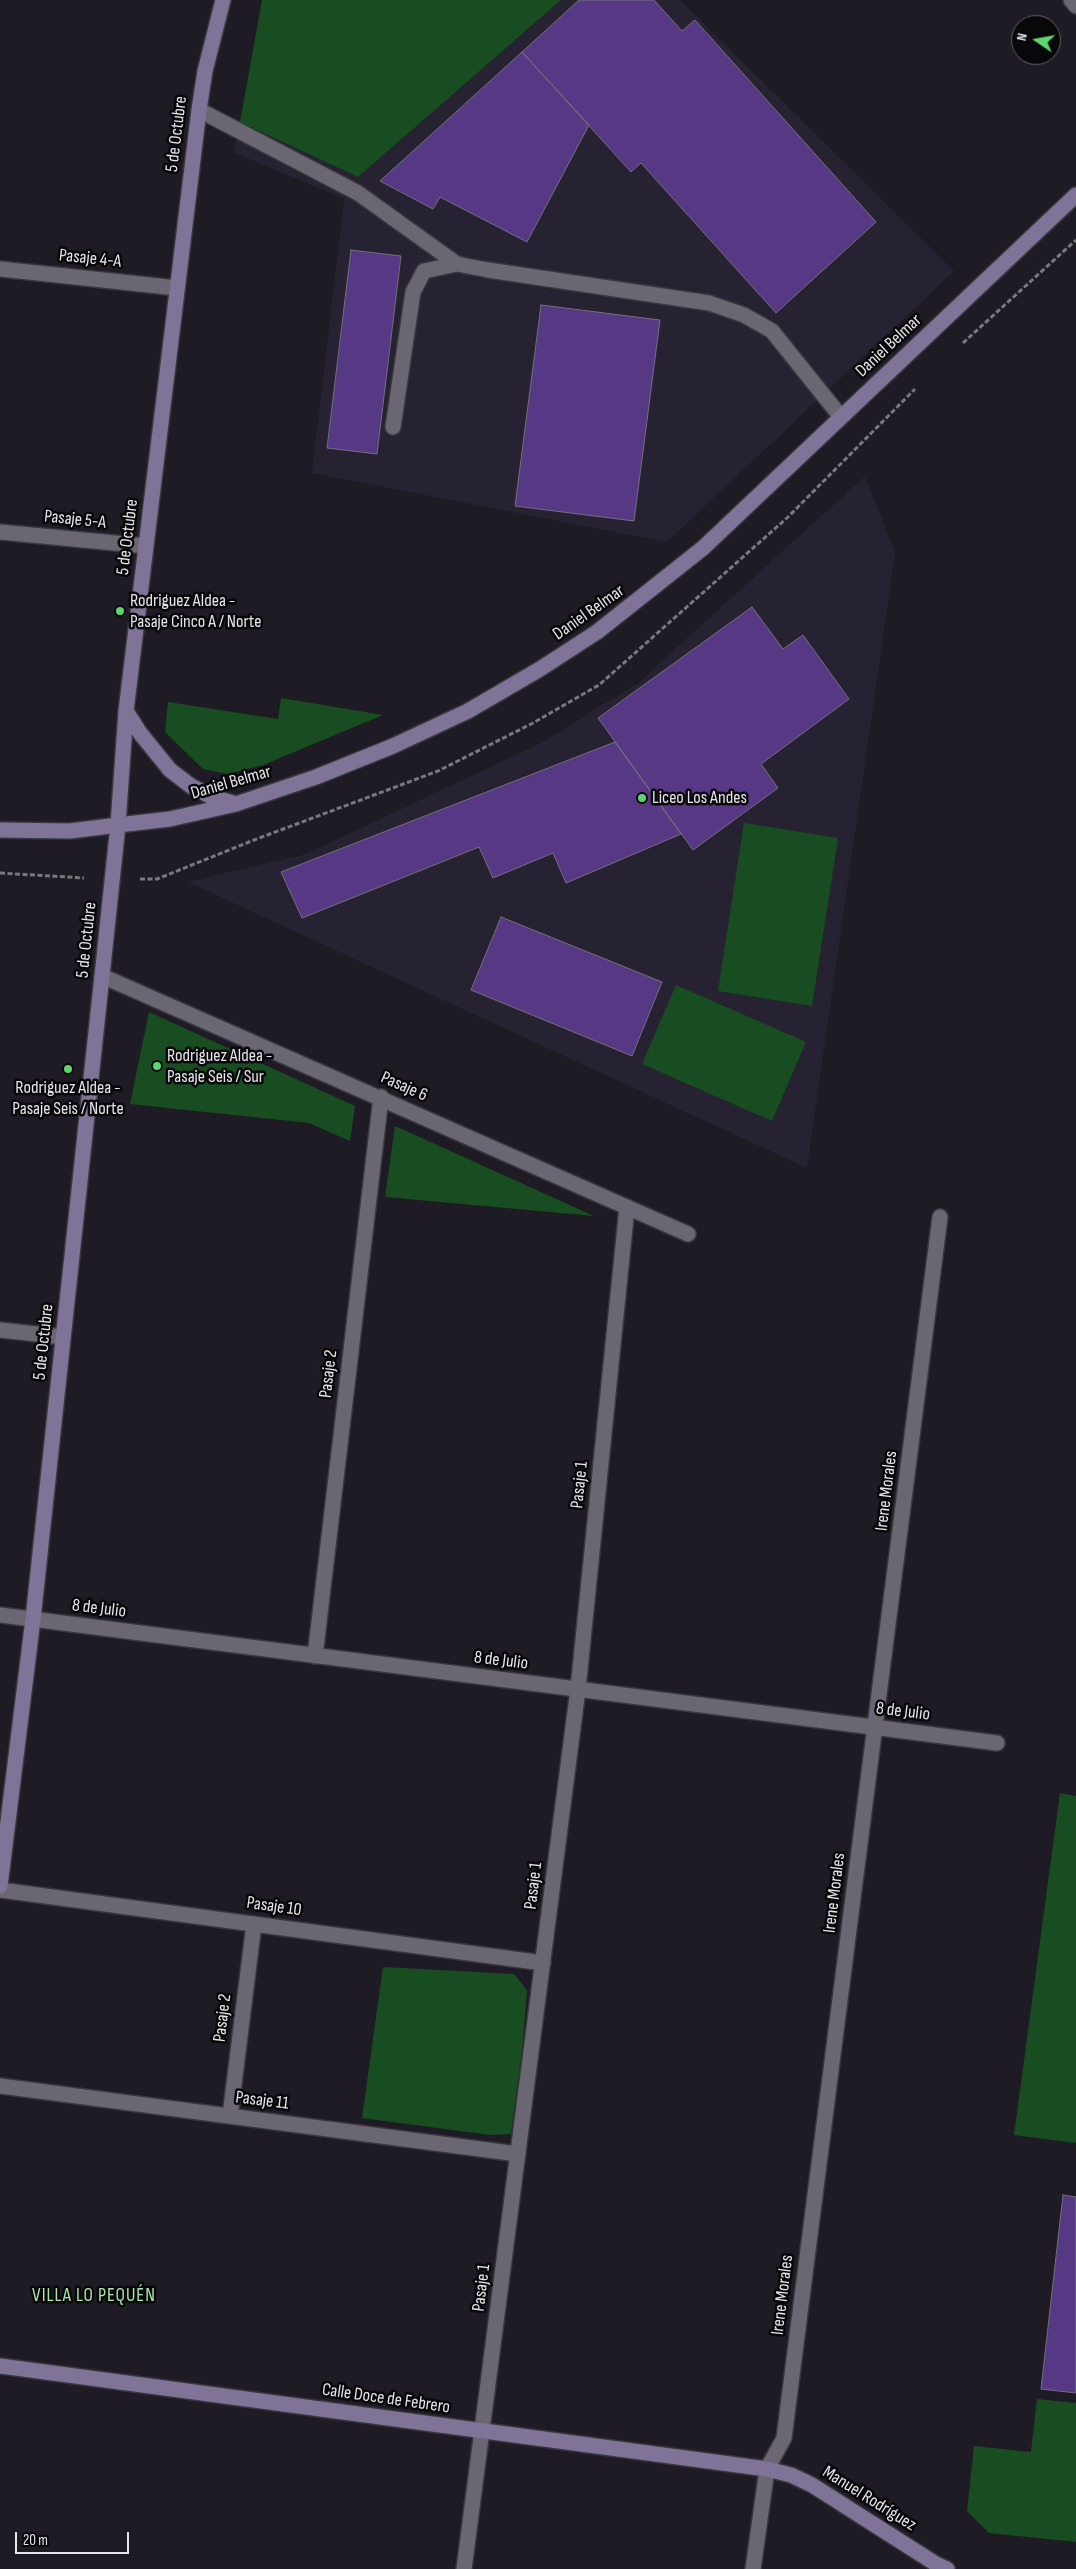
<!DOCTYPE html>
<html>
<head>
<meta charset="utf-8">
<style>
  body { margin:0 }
  #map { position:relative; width:1076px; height:2569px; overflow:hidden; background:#1e1b24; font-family:"Sofia Sans Condensed",sans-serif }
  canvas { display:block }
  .north { position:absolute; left:1011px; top:15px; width:50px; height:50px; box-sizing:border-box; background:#08070a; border:1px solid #615f64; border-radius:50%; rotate:282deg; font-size:14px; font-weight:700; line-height:20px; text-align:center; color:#e6e4ea }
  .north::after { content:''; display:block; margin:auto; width:18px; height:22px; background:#5bd56e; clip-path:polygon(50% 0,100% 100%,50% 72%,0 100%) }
  .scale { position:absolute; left:15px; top:2532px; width:114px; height:22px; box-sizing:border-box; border:2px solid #e6e4ea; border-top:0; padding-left:6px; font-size:15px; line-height:18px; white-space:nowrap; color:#e6e4ea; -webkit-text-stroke:4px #08070a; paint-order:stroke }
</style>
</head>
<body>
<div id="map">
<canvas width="1076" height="2569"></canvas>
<div class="north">N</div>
<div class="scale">20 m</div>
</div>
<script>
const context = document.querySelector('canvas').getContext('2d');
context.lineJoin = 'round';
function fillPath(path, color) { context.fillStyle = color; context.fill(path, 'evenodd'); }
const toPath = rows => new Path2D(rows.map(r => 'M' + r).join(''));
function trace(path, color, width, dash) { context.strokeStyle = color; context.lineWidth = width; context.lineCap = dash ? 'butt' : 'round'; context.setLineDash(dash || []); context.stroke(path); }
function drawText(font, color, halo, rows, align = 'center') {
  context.font = font + ' "Sofia Sans Condensed",sans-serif'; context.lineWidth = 5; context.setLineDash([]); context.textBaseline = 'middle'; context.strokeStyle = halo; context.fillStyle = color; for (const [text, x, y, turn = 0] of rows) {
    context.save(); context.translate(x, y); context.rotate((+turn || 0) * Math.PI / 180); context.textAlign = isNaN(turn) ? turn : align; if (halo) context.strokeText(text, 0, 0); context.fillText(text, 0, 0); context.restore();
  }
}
const built = toPath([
  [561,0,680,0,954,271,667,542,312,473,344,199,233,152,240,122,358,177],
  [865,476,895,553,807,1168,188,882,306,854,541,743,638,683]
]);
const green = toPath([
  [262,0,561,0,358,177,240,122],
  [281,698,383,715,263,765,228,774,203,769,165,732,168,702,278,719],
  [744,823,838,838,812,1006,718,991],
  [676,985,806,1042,772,1121,642,1064],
  [149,1012,355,1106,350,1141,309,1123,130,1104],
  [395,1126,594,1216,385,1197],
  [1060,1793,1076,1796,1076,2143,1014,2135],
  [383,1967,514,1974,527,1990,523,2041,511,2134,490,2135,362,2118],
  [1037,2399,1076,2403,1076,2542,989,2533,967,2511,974,2446,1031,2452]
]);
const building = toPath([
  [579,0,654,0,682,31,695,20,876,222,776,313,641,163,631,172,522,52,579,0],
  [522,52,589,125,527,242,440,197,433,209,380,181,522,52],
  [351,250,401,256,377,454,327,448,351,250],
  [541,305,660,320,634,521,515,506,541,305],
  [752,607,783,649,803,635,849,699,761,764,778,788,693,850,598,718,752,607],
  [615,742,681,834,566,883,553,853,493,878,479,847,302,918,281,872,615,742],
  [501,917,662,982,632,1056,471,990,501,917],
  [1063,2195,1076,2197,1076,2393,1041,2389,1063,2195]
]);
const path = toPath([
  [963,343,1076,240],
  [0,873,84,878],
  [140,879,157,879,254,840,438,771,533,723,599,685,788,517,915,389]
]);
const lane = toPath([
  [199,110,358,193,457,264,488,270,709,303,744,315,772,331,841,417],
  [393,427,413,292,424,271,457,264]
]);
const street = toPath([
  [1071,0,1076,6],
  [0,269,177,288],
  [0,532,146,546],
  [102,976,688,1234],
  [0,1330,63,1337],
  [0,1615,997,1743],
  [315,1656,381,1097],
  [0,1890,543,1963],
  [0,2086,518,2154],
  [230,2116,254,1924],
  [464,2569,578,1689,627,1207],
  [753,2569,767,2469,784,2438,940,1217]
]);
const secondary = toPath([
  [126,711,140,733,170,770,191,786,212,797,233,803],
  [0,830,70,831,118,825,170,819,236,804,316,777,393,746,468,711,540,669,597,632,703,548,1076,195],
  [0,1886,33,1619,102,976,118,825,126,711,199,110,205,71,223,0],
  [0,2366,767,2469,791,2475,812,2485,936,2564,947,2569]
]);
const markers = [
  [120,611,5,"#5bd56e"],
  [642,798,5,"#5bd56e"],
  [157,1066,5,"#5bd56e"],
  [68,1069,5,"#5bd56e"]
];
const streetNames = [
  ["5 de Octubre",177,134,-83],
  ["Pasaje 4-A",90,259,6],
  ["Daniel Belmar",889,346,-43],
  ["Pasaje 5-A",75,520,6],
  ["5 de Octubre",128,537,-83],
  ["Daniel Belmar",589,613,-35],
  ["Daniel Belmar",231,783,-16],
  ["5 de Octubre",87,940,-84],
  ["Pasaje 6",404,1087,24],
  ["5 de Octubre",44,1342,-84],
  ["Pasaje 2",329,1374,-83],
  ["Pasaje 1",580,1485,-84],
  ["Irene Morales",887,1491,-83],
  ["8 de Julio",99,1609,7],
  ["8 de Julio",501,1661,7],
  ["8 de Julio",903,1712,7],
  ["Pasaje 1",534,1886,-83],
  ["Irene Morales",835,1893,-83],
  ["Pasaje 10",274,1907,8],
  ["Pasaje 2",223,2018,-83],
  ["Pasaje 11",262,2101,7],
  ["Pasaje 1",482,2288,-83],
  ["Irene Morales",783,2295,-83],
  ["Calle Doce de Febrero",386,2399,8],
  ["Manuel Rodríguez",869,2499,32]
];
const poiNames = [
  ["Rodriguez Aldea -",130,601],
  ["Pasaje Cinco A / Norte",130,622],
  ["Liceo Los Andes",652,798],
  ["Rodriguez Aldea -",167,1056],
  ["Pasaje Seis / Sur",167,1077],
  ["Rodriguez Aldea -",68,1088,"center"],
  ["Pasaje Seis / Norte",68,1109,"center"]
];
const neighbourhoodNames = [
  ["VILLA LO PEQUÉN",94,2296]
];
fillPath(built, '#272231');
fillPath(green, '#184d21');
fillPath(building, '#563885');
trace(building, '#73707b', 1);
trace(lane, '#39373e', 18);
trace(street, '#39373e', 18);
trace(secondary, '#39373e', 18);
trace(path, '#7a787f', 3, [5, 2.5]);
trace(lane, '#6a6772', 15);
trace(street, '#6a6772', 15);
trace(secondary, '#7f7398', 15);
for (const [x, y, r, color] of markers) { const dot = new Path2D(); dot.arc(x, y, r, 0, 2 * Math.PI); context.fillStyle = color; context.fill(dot); trace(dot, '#08070a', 2); }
drawText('18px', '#e6e4ea', '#08070a', streetNames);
drawText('18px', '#e6e4ea', '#08070a', poiNames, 'left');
context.letterSpacing = '1px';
drawText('19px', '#a9e7ae', '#08070a', neighbourhoodNames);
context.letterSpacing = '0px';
</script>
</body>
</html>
